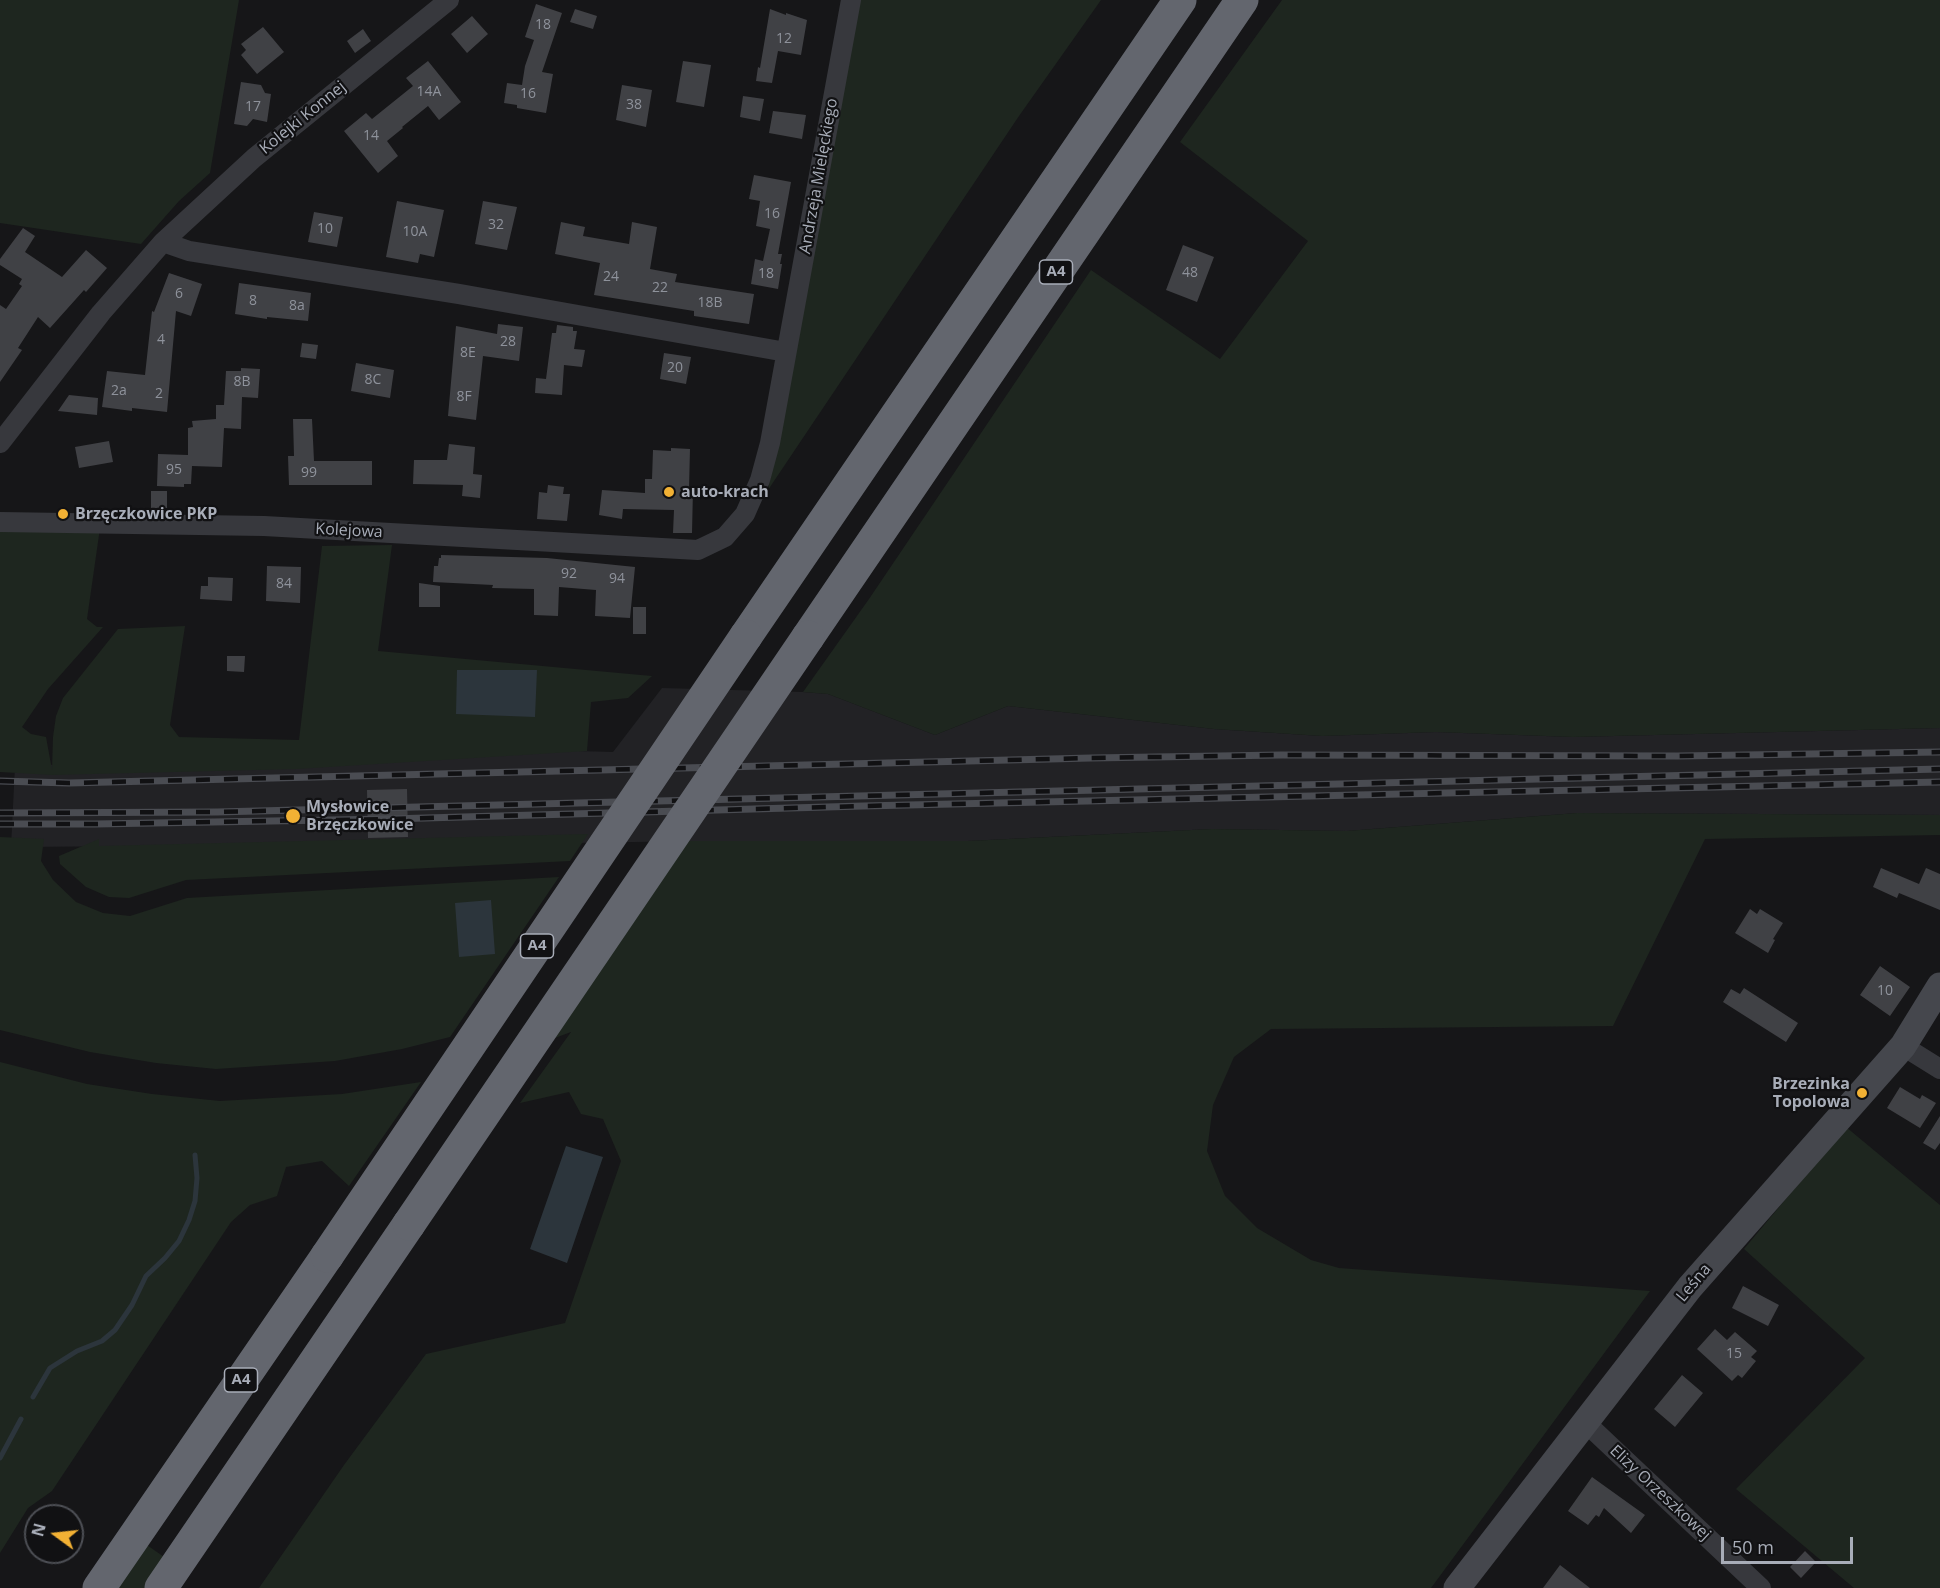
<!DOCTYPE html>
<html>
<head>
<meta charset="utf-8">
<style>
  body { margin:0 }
  #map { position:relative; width:1940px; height:1588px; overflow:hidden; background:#161618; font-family:"Open Sans",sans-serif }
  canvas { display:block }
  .north { position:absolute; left:24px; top:1504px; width:60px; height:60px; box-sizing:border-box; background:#111113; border:2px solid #4d4f55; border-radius:50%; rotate:285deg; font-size:16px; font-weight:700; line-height:24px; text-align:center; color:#a8adb8 }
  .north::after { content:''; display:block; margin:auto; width:21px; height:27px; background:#f2b134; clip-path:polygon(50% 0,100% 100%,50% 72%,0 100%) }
  .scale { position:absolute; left:1721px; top:1537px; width:132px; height:27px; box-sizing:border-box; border:3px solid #a8adb8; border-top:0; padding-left:8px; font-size:18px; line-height:21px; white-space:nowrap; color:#a8adb8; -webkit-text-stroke:4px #111113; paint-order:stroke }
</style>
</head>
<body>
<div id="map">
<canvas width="1940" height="1588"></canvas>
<div class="north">N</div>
<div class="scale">50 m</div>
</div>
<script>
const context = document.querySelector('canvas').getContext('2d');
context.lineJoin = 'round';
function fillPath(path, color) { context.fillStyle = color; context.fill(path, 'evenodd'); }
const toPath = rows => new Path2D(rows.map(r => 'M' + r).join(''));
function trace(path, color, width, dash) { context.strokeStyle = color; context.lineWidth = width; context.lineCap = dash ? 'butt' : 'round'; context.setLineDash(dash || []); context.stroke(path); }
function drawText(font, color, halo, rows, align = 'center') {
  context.font = font + ' "Open Sans",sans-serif'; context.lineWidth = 4.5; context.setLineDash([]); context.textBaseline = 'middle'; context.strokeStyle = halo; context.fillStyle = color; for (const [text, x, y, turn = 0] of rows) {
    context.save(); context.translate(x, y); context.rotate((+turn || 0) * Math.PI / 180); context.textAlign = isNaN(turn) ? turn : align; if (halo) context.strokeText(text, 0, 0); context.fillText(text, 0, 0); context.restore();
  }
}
const built = toPath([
  [662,688,803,692,828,694,935,735,1008,706,1214,729,1322,736,1436,732,1573,737,1940,728,1940,815,1577,813,1347,831,1212,829,968,841,701,841,569,843,11,847,15,766,508,749,613,752]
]);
const green = toPath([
  [0,0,239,0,210,173,179,201,141,244,0,223],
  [858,0,1101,0,1019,116,768,490],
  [1282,0,1940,0,1940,728,1573,737,1436,732,1322,736,1214,729,1008,706,935,735,828,694,803,692,869,599,1091,270,1220,359,1308,241,1180,142],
  [0,527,100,528,87,619,97,627,103,627,48,689,22,727,31,734,46,737,52,770,53,737,56,716,63,698,118,629,185,626,170,725,179,737,299,740,322,546,392,545,378,651,652,676,628,698,591,702,587,751,297,769,52,775,0,772],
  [1577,813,1940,815,1940,835,1705,839,1613,1026,1271,1029,1234,1057,1213,1105,1207,1151,1225,1196,1257,1228,1311,1260,1339,1268,1650,1291,1431,1588,259,1588,344,1465,426,1354,565,1323,621,1161,603,1119,581,1114,569,1092,520,1103,571,1032,544,1042,680,841,968,841,1212,829,1347,831],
  [588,834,570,861,186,880,129,898,109,897,86,887,60,864,59,856,99,839,99,846],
  [0,837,44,839,41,861,53,880,76,902,103,913,130,916,187,898,559,877,450,1037,402,1049,335,1061,216,1069,156,1063,90,1052,0,1030],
  [0,1062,87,1084,152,1094,220,1101,342,1094,421,1082,349,1186,322,1161,286,1167,277,1196,250,1205,231,1222,52,1491,28,1508,0,1553],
  [1846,1127,1940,1205,1940,1588,1854,1588,1736,1489,1865,1358,1744,1249],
  [144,1543,167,1559,147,1588,114,1588]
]);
const water = toPath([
  [457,670,537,670,535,717,456,714],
  [491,900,495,954,459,957,455,903],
  [566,1146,603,1157,567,1263,530,1249]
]);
const stream = toPath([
  [33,1397,50,1368,77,1351,102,1341,115,1330,132,1305,146,1276,165,1258,179,1241,189,1220,195,1201,197,1178,195,1155],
  [0,1458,21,1419]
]);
const building = toPath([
  [536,4,562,13,542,72,553,74,546,113,517,108,517,105,504,103,507,83,522,85,525,66,534,40,525,37],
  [575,9,597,16,593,29,570,22],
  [770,9,786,15,786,13,807,20,801,55,778,51,772,83,756,81,758,67,760,68],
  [472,16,488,34,467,53,451,34],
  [263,27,284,52,257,74,241,55,246,50,241,44],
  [363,29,371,41,355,53,347,41],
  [428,61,461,102,439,120,428,106,402,127,403,128,387,141,398,156,378,173,344,131,366,113,372,119,413,86,406,78],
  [683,61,711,65,704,107,676,102],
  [241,82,261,85,265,93,271,94,267,122,253,119,247,126,234,124],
  [622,85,652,90,646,127,616,120],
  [743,96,764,99,760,121,740,117],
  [773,111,806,115,802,139,769,133],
  [754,175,791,182,778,254,782,254,780,264,782,264,778,289,751,284,755,259,763,261,770,229,756,226,760,201,749,199],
  [397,201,444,210,434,257,420,254,418,263,386,257],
  [483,201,517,207,507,250,475,244],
  [314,212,343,217,337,247,308,242],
  [561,222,585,227,583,236,629,244,632,222,657,227,650,269,677,274,675,282,754,294,749,324,694,316,694,311,594,295,600,263,555,254],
  [23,228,35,236,25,252,62,277,86,250,107,268,86,292,84,290,50,328,38,317,18,348,22,350,0,382,0,305,6,309,22,286,19,284,22,279,0,265,0,259],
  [1183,245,1214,257,1197,302,1166,290],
  [169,273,202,284,191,316,176,311,167,412,132,408,132,411,102,407,107,371,145,375,152,311,154,312],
  [239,283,311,293,308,321,267,317,267,319,235,314],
  [498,324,523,327,519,361,483,356,476,420,448,416,456,326,497,334],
  [557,325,573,327,573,331,577,331,574,349,585,350,582,367,564,365,562,395,535,393,536,378,546,379,552,333,556,333],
  [302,343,318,345,316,359,300,357],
  [664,353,691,357,686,384,660,379],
  [356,363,394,370,390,398,351,391],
  [241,368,260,369,258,398,242,397,241,429,224,428,222,467,192,466,191,484,184,484,184,487,157,486,158,454,188,455,188,428,193,427,192,421,216,419,216,405,224,405,226,371,241,371],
  [69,395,98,398,97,415,58,411],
  [293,419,312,419,314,461,372,461,372,485,289,485,288,456,294,456],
  [109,441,113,462,79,468,75,447],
  [449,444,475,447,473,474,482,475,480,498,462,496,463,485,413,484,414,460,447,460],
  [671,448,690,449,689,489,693,489,692,533,673,533,674,510,623,509,622,519,599,515,602,490,645,493,645,479,652,479,653,450,671,451],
  [548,485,564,487,563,494,570,494,567,521,537,519,539,492,547,493],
  [151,491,167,491,167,508,151,508],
  [441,555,547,558,635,567,630,618,595,616,596,590,559,587,558,616,534,615,534,589,492,588,493,585,433,582,434,566,438,566,439,558,441,558],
  [267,566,301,567,300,603,266,601],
  [208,577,233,578,232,601,200,599,201,586,208,586],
  [419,583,440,586,440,607,419,607],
  [633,607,646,607,646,634,633,634],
  [227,656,245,656,244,672,227,671],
  [407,789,408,837,368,838,367,790],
  [1881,868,1919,884,1926,868,1940,874,1940,910,1899,893,1897,898,1873,887],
  [1750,909,1757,914,1760,909,1783,923,1773,939,1775,940,1768,953,1735,933],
  [1880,966,1910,987,1890,1016,1860,995],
  [1744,988,1798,1023,1786,1042,1723,1002,1731,989,1740,994],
  [1900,1087,1920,1099,1922,1095,1936,1103,1920,1128,1887,1108],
  [1940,1116,1940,1143,1935,1150,1923,1143],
  [1743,1286,1779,1305,1768,1326,1732,1308],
  [1715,1329,1727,1340,1735,1332,1757,1351,1751,1357,1756,1361,1742,1378,1738,1375,1732,1381,1697,1349],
  [1682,1375,1703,1393,1675,1427,1654,1409],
  [1592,1477,1645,1515,1631,1533,1604,1508,1599,1517,1596,1515,1588,1525,1568,1511],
  [1805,1551,1816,1562,1801,1578,1790,1567],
  [1560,1565,1590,1588,1543,1588]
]);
const street = toPath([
  [163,242,189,251,459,294,786,352],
  [0,443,101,313,163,242,254,158,449,0],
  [0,522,264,526,698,550,725,537,745,514,760,480,770,443,851,0],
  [1903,1046,1940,1069],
  [1586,1423,1761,1588]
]);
const secondary = toPath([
  [1457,1588,1690,1287,1903,1046,1940,986]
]);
const highway = toPath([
  [746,636,1180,0],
  [808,637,1242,0],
  [99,1588,327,1256],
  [161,1588,409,1224]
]);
const rail = toPath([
  [0,781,69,783,1091,758,1281,755,1678,756,1940,752],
  [0,813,217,812,1940,769],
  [0,824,95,824,389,819,863,806,1940,782]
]);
const highwayBridge = toPath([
  [409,1224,808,637],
  [327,1256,746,636]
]);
const markers = [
  [669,492,6,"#f2b134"],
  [63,514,6,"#f2b134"],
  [293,816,8,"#f2b134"],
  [1862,1093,6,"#f2b134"]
];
const numberNames = [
  ["18",543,25],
  ["12",784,39],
  ["14A",429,92],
  ["16",528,94],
  ["38",634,105],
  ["17",253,107],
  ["14",371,136],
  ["16",772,214],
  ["32",496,225],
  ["10",325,229],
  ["10A",415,232],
  ["48",1190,273],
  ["18",766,274],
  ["24",611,277],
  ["22",660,288],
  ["6",179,294],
  ["8",253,301],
  ["18B",710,303],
  ["8a",297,306],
  ["4",161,340],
  ["28",508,342],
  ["8E",468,353],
  ["20",675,368],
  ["8C",373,380],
  ["8B",242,382],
  ["2a",119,391],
  ["2",159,394],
  ["8F",464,397],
  ["95",174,470],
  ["99",309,473],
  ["92",569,574],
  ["94",617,579],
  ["84",284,584],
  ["10",1885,991],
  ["15",1734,1354]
];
const shields = [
  [1056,272,33],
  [537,946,33],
  [241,1380,33]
];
const shieldNames = [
  ["A4",1056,272],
  ["A4",537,946],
  ["A4",241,1380]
];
const streetNames = [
  ["Kolejki Konnej",303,118,-39],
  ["Andrzeja Mielęckiego",819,176,-80],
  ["Kolejowa",349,531,3],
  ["Leśna",1694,1283,-50],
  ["Elizy Orzeszkowej",1660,1493,43]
];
const poiNames = [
  ["auto-krach",681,492],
  ["Brzęczkowice PKP",75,514],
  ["Mysłowice",306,807],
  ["Brzęczkowice",306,825],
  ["Brzezinka",1850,1084,"right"],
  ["Topolowa",1850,1102,"right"]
];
fillPath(built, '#222225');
fillPath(green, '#1e261f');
fillPath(water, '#2c353c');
trace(stream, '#2c353c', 5);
fillPath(building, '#404145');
trace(street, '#37383d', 20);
trace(secondary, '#45474d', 27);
trace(highway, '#63666e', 33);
trace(rail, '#4a4c52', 7);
trace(rail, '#111113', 4.5, [14]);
trace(highwayBridge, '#63666e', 33);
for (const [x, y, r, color] of markers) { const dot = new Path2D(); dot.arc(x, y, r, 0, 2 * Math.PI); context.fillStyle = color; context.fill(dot); trace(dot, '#111113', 2); }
drawText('14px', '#8e929b', null, numberNames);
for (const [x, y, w] of shields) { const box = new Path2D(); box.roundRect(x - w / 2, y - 12, w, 24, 4.5); context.fillStyle = '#111113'; context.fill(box); trace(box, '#a8adb8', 1.5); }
drawText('bold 15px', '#a8adb8', null, shieldNames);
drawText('16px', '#a8adb8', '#111113', streetNames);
drawText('bold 16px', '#a8adb8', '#111113', poiNames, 'left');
</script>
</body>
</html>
